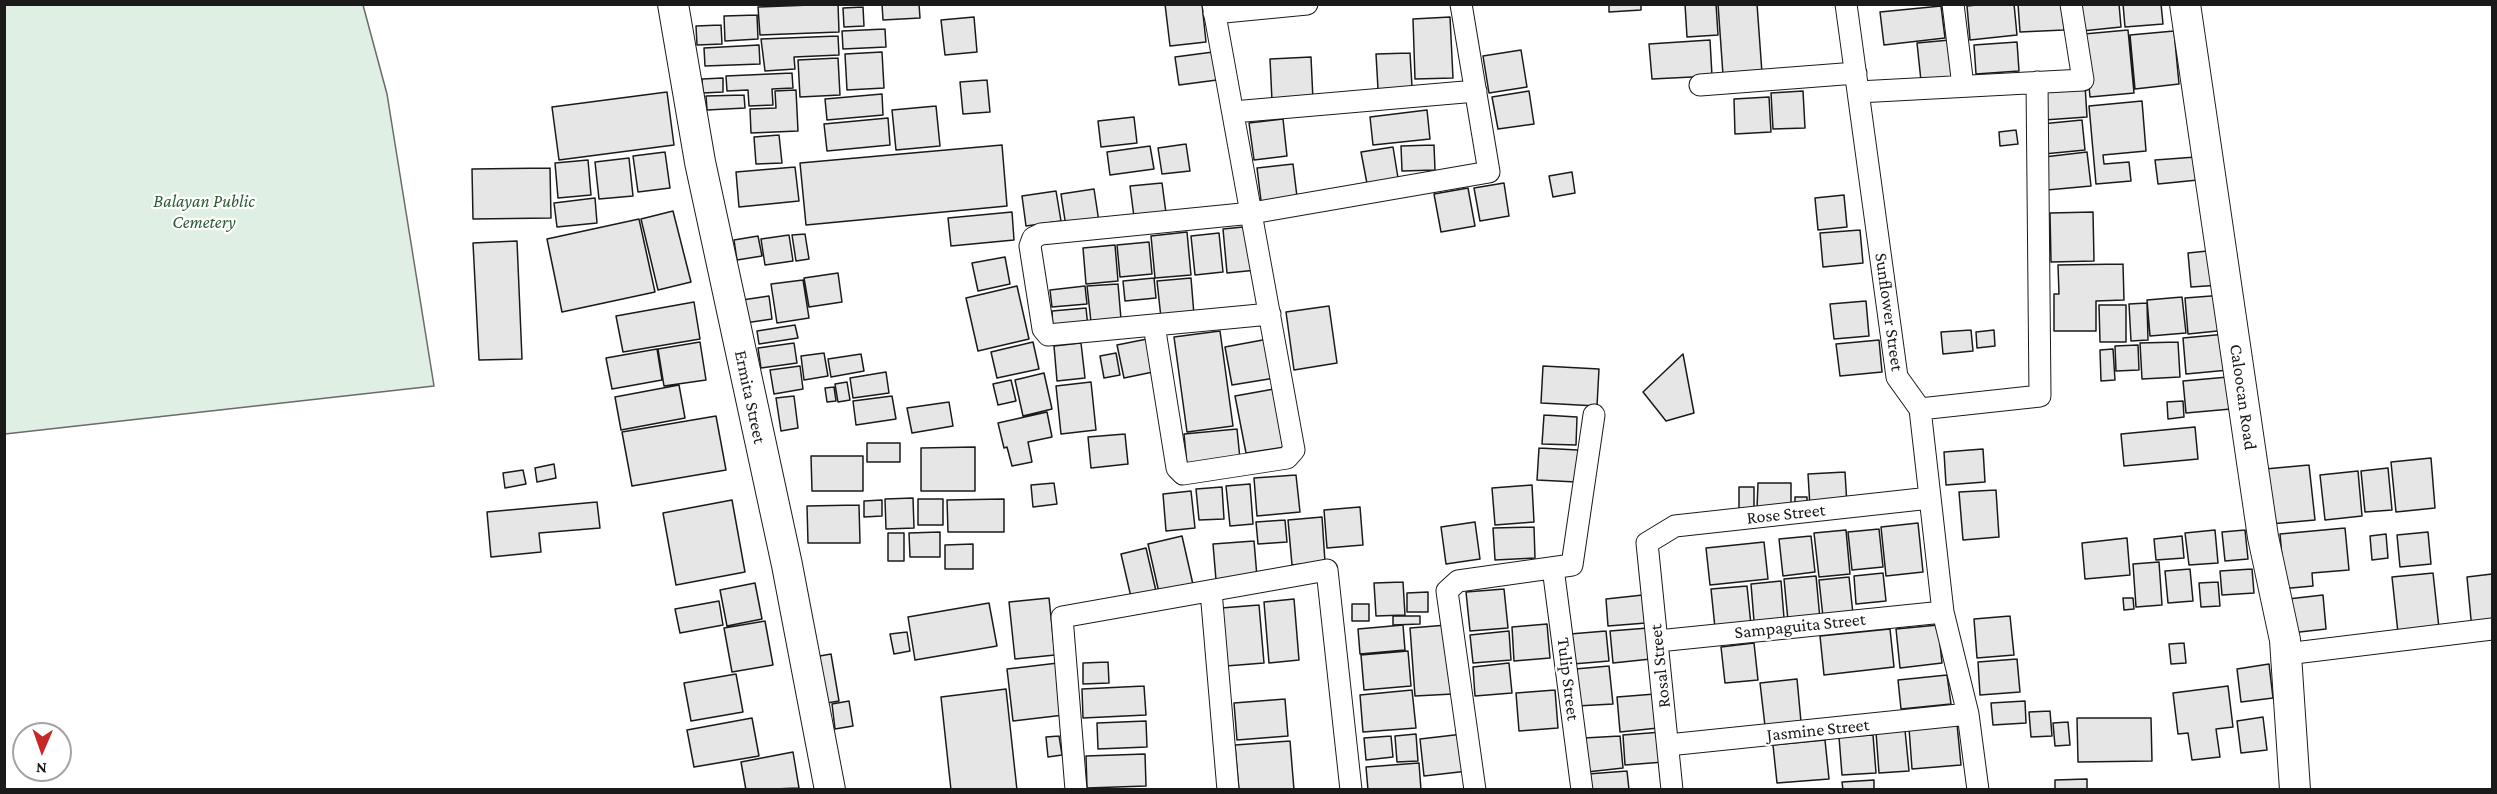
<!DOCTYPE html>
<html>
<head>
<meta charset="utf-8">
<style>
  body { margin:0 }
  #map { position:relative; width:2497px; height:794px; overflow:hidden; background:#fff; font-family:"Crimson Pro",serif }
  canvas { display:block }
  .frame { position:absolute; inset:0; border:6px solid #1a1a1a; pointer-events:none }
  .north { position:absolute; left:12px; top:722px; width:60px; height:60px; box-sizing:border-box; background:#fff; border:2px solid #a3a3a3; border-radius:50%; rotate:182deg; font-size:16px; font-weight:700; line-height:24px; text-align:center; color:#1a1a1a }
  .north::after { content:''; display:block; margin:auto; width:21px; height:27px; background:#c62828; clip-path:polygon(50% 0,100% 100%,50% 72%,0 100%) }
</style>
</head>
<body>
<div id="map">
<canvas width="2497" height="794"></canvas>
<div class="frame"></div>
<div class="north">N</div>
</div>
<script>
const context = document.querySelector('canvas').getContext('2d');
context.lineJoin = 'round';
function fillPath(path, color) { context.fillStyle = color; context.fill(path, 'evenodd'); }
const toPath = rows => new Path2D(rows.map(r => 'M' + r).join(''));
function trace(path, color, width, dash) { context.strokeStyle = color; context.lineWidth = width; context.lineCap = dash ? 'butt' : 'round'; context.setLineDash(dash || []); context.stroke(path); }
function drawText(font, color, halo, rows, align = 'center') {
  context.font = font + ' "Crimson Pro",serif'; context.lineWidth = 4.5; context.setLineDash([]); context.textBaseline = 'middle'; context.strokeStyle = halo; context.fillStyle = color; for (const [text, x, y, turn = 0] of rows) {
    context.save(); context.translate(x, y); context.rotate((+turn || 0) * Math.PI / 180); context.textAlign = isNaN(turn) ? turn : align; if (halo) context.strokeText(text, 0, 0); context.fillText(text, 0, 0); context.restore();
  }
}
const green = toPath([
  [4,5,363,5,387,94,434,386,5,434,4,5]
]);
const building = toPath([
  [838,4,839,32,760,35,758,7,838,4],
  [882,4,919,4,920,18,883,20,882,4],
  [1165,4,1202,4,1206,42,1170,46,1165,4],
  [1609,4,1641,4,1641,10,1609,12,1609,4],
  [1685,4,1716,4,1718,35,1687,37,1685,4],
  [1718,4,1757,4,1762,73,1723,75,1718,4],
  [1986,4,2014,4,2017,35,1970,40,1967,6,1986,4],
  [2018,4,2062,4,2064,30,2020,32,2018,4],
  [2079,4,2119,4,2121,27,2082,31,2079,4],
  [2123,4,2161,4,2163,24,2125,27,2123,4],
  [1941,6,1945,38,1884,45,1880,12,1941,6],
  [863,7,864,26,844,27,843,8,863,7],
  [757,15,758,39,725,41,724,16,757,15],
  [974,17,977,52,945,55,941,20,974,17],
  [1450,17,1453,78,1415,79,1413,19,1450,17],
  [721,25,722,44,697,45,696,26,721,25],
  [885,29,886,47,843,49,842,31,885,29],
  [2128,30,2134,93,2090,97,2084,34,2128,30],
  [2174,31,2179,84,2135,89,2130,35,2174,31],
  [838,36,839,55,794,57,795,69,765,71,761,39,838,36],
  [1710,40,1712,76,1652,79,1649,44,1710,40],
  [1950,40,1954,77,1921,81,1917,43,1950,40],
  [2017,42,2019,71,1976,74,1974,45,2017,42],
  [759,45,760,64,705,66,704,48,759,45],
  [1521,50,1527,87,1489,93,1483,56,1521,50],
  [882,52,884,88,847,90,845,54,882,52],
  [1213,52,1217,80,1179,85,1175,57,1213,52],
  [1410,53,1412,87,1378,89,1376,54,1410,53],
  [1311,57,1313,100,1272,101,1270,59,1311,57],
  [838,58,840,95,800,97,798,60,838,58],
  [792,73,793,88,772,89,773,105,749,106,748,90,727,91,726,76,792,73],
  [723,78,723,92,703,93,702,79,723,78],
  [987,80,990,112,963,114,960,82,987,80],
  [2085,85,2087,117,2044,120,2042,88,2085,85],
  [796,90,798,131,751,133,750,109,776,108,775,91,796,90],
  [1529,91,1534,124,1498,129,1492,97,1529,91],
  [1803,91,1805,128,1773,129,1771,93,1803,91],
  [667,92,674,145,559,160,552,107,667,92],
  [882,94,883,115,827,120,825,99,882,94],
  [744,95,745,108,707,110,706,96,744,95],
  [1769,97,1771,132,1735,134,1734,99,1769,97],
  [2142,101,2146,151,2103,155,2104,164,2129,162,2131,181,2096,184,2089,106,2142,101],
  [936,106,940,146,896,150,892,110,936,106],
  [1427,110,1430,139,1373,145,1370,117,1427,110],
  [1134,117,1137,143,1101,147,1098,121,1134,117],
  [888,118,890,145,827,151,824,124,888,118],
  [1283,119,1287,156,1254,160,1249,123,1283,119],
  [2082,120,2085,150,2044,154,2041,124,2082,120],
  [2016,130,2018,144,2000,146,1999,132,2016,130],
  [779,135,782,163,756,164,754,137,779,135],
  [1186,144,1190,171,1162,174,1158,148,1186,144],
  [1002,145,1007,206,806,225,800,163,1002,145],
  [1434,145,1435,170,1402,171,1401,146,1434,145],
  [1150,146,1154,169,1110,175,1107,152,1150,146],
  [1393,147,1399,184,1368,189,1361,152,1393,147],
  [665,152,670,188,638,192,633,156,665,152],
  [2087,152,2091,186,2047,190,2044,157,2087,152],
  [2196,157,2198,180,2158,184,2155,160,2196,157],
  [629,158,633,196,599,199,595,162,629,158],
  [588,160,591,195,558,198,555,163,588,160],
  [1293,164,1298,205,1262,209,1257,168,1293,164],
  [795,167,799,201,739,207,736,172,795,167],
  [550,168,551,218,473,219,472,169,550,168],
  [1572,172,1575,193,1553,197,1549,176,1572,172],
  [1162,183,1166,213,1134,217,1130,186,1162,183],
  [1504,183,1509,216,1480,221,1474,188,1504,183],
  [1468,188,1475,226,1441,232,1434,194,1468,188],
  [1094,189,1099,222,1066,227,1061,194,1094,189],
  [1056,191,1061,221,1026,226,1022,196,1056,191],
  [1844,195,1847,227,1818,230,1815,198,1844,195],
  [595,198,597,223,557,227,554,203,595,198],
  [673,211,691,282,658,290,641,219,673,211],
  [1012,212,1014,240,951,246,948,218,1012,212],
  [2093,212,2094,261,2051,262,2050,213,2093,212],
  [639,219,655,292,562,312,547,239,639,219],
  [1253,226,1257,270,1227,273,1223,229,1253,226],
  [1860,230,1863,263,1823,267,1820,233,1860,230],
  [1187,232,1191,275,1155,278,1151,236,1187,232],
  [1219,233,1223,272,1195,275,1191,236,1219,233],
  [805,234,809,259,796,261,792,235,805,234],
  [789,235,793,261,765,265,761,239,789,235],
  [758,236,762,256,737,260,734,240,758,236],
  [517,241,522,359,479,360,473,243,517,241],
  [1149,242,1152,274,1120,277,1117,245,1149,242],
  [1115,245,1118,281,1086,284,1083,248,1115,245],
  [2217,250,2221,285,2191,287,2188,253,2217,250],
  [1005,257,1010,284,978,291,972,263,1005,257],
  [2123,264,2124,300,2096,301,2096,331,2054,331,2054,294,2059,294,2058,265,2123,264],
  [838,273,842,302,809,307,804,278,838,273],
  [1154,278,1156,298,1125,301,1123,281,1154,278],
  [1191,278,1194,315,1161,318,1157,281,1191,278],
  [803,280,809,318,777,323,771,284,803,280],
  [1118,284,1121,319,1091,322,1087,286,1118,284],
  [1017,286,1029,339,978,351,966,298,1017,286],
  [1085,286,1087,304,1052,307,1050,290,1085,286],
  [2224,295,2227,330,2188,334,2185,298,2224,295],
  [769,296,772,319,745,323,742,300,769,296],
  [2182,297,2186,333,2150,336,2147,300,2182,297],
  [1866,301,1869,336,1834,339,1830,304,1866,301],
  [694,302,700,339,623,352,616,316,694,302],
  [2147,303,2148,340,2131,341,2129,304,2147,303],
  [2099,305,2126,305,2126,342,2100,342,2099,305],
  [1329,306,1337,363,1294,370,1286,312,1329,306],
  [1086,308,1088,327,1053,330,1052,311,1086,308],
  [795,325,798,338,759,344,757,331,795,325],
  [1971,330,1973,351,1943,354,1941,332,1971,330],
  [1994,330,1995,346,1977,348,1976,332,1994,330],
  [1220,331,1233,426,1187,432,1174,337,1220,331],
  [2226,334,2229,370,2186,374,2183,338,2226,334],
  [1147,339,1153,372,1124,378,1117,345,1147,339],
  [1268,339,1275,378,1232,385,1225,347,1268,339],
  [1879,340,1882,372,1840,376,1836,344,1879,340],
  [700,342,706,380,664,386,658,349,700,342],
  [1033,342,1039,369,997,378,991,352,1033,342],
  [2178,342,2180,377,2142,379,2140,343,2178,342],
  [794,343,797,363,761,368,758,348,794,343],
  [1081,343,1085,378,1057,381,1054,346,1081,343],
  [2138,345,2139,370,2116,371,2115,346,2138,345],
  [657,349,662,380,612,389,606,358,657,349],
  [2113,349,2115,380,2101,381,2100,350,2113,349],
  [824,353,828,376,804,380,801,356,824,353],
  [1116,353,1120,375,1104,378,1100,356,1116,353],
  [861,354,864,371,831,377,828,359,861,354],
  [1683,354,1694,413,1666,421,1643,392,1683,354],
  [800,366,803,389,774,394,770,370,800,366],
  [1543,366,1599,369,1597,406,1541,403,1543,366],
  [886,372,889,393,853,398,850,378,886,372],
  [1044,373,1052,409,1023,416,1015,380,1044,373],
  [2228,377,2231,409,2186,413,2183,381,2228,377],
  [1011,380,1016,401,998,405,993,384,1011,380],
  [847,382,850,400,838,402,835,384,847,382],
  [1091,382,1096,430,1061,434,1056,386,1091,382],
  [679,385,685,418,621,430,615,397,679,385],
  [834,387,836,401,827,402,825,388,834,387],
  [1274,389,1285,447,1246,453,1235,396,1274,389],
  [794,396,798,428,781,431,776,398,794,396],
  [892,396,896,419,856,425,853,401,892,396],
  [2183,401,2184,417,2168,419,2167,402,2183,401],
  [949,402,953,426,912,433,907,408,949,402],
  [1047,412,1052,437,1028,442,1032,462,1012,466,1007,447,1004,448,998,423,1047,412],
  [1544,415,1577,417,1576,445,1542,444,1544,415],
  [716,416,726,470,632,486,622,432,716,416],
  [2195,427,2198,459,2124,466,2121,434,2195,427],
  [1237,429,1240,459,1187,465,1184,434,1237,429],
  [1125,434,1128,464,1091,468,1088,437,1125,434],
  [867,443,900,443,900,462,867,462,867,443],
  [975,447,975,491,921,491,921,448,975,447],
  [1539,448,1578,450,1576,482,1537,480,1539,448],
  [1983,449,1985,482,1946,485,1944,452,1983,449],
  [811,456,863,456,863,491,812,491,811,456],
  [2431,458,2435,508,2396,512,2391,462,2431,458],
  [554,464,556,478,537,482,535,468,554,464],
  [2309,465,2315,520,2270,524,2265,469,2309,465],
  [2388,468,2392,510,2365,512,2361,471,2388,468],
  [523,470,526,484,505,488,503,473,523,470],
  [2358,471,2362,516,2325,520,2320,475,2358,471],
  [1845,472,1847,505,1810,507,1808,474,1845,472],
  [1296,475,1300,512,1257,516,1254,478,1296,475],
  [1054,483,1057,504,1033,507,1031,485,1054,483],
  [1758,483,1791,483,1791,509,1757,509,1758,483],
  [1250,484,1253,524,1230,526,1226,486,1250,484],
  [1532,485,1534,522,1495,525,1492,488,1532,485],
  [1222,487,1224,519,1199,520,1196,489,1222,487],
  [1739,487,1754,487,1754,509,1739,509,1739,487],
  [1996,490,1999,537,1963,540,1959,492,1996,490],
  [1191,491,1195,528,1166,531,1163,494,1191,491],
  [1795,497,1807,497,1807,510,1795,510,1795,497],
  [913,498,914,528,886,529,885,499,913,498],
  [918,499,943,499,943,525,918,525,918,499],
  [1004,499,1004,532,948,532,947,500,1004,499],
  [732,500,745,572,676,585,663,513,732,500],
  [882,500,882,516,864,517,864,501,882,500],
  [597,502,600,528,539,533,541,552,491,557,487,512,597,502],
  [859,505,860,543,808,543,807,506,859,505],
  [1360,507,1363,545,1327,548,1324,510,1360,507],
  [1322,517,1325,562,1292,565,1288,520,1322,517],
  [1285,520,1287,542,1258,544,1256,522,1285,520],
  [1475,522,1480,559,1446,564,1441,527,1475,522],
  [1918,523,1923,572,1886,576,1881,527,1918,523],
  [1534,527,1535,558,1495,560,1493,528,1534,527],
  [2345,528,2349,570,2312,573,2313,586,2280,589,2282,557,2280,534,2345,528],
  [1879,529,1883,567,1852,570,1848,532,1879,529],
  [1846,530,1850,574,1819,577,1814,533,1846,530],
  [2215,530,2218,563,2189,565,2185,533,2215,530],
  [2245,530,2248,559,2225,561,2222,532,2245,530],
  [940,532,940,557,910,557,909,533,940,532],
  [2428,532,2431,564,2400,567,2397,535,2428,532],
  [888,533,904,533,904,561,888,561,888,533],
  [2386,534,2388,558,2372,560,2370,536,2386,534],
  [1182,536,1194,589,1160,597,1148,544,1182,536],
  [1811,536,1815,572,1783,576,1779,539,1811,536],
  [2182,536,2184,558,2156,560,2154,539,2182,536],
  [2127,538,2130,575,2085,579,2082,543,2127,538],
  [1254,541,1257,577,1216,580,1213,544,1254,541],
  [1764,542,1768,579,1710,585,1706,548,1764,542],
  [973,544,973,569,945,569,945,545,973,544],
  [1146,548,1156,591,1131,597,1121,554,1146,548],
  [2159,562,2162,605,2136,607,2133,564,2159,562],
  [2190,569,2193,601,2168,603,2165,571,2190,569],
  [2252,569,2254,593,2222,595,2220,571,2252,569],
  [1883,573,1886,601,1856,604,1854,576,1883,573],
  [2433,573,2439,628,2398,633,2392,577,2433,573],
  [2492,574,2492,628,2472,630,2467,577,2492,574],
  [1816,576,1820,619,1788,621,1784,579,1816,576],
  [1849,577,1853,614,1823,617,1819,580,1849,577],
  [1781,581,1784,618,1754,621,1751,584,1781,581],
  [1403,582,1405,615,1376,616,1374,583,1403,582],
  [2218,582,2220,606,2201,607,2199,583,2218,582],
  [755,583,762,619,727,626,720,590,755,583],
  [1747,586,1751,625,1715,628,1711,589,1747,586],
  [1504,589,1508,628,1470,631,1466,592,1504,589],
  [1428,592,1428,612,1407,612,1407,593,1428,592],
  [1643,595,1646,623,1608,626,1606,599,1643,595],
  [2323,595,2326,629,2291,633,2288,599,2323,595],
  [1049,598,1055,655,1015,659,1009,602,1049,598],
  [2123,598,2133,598,2134,609,2124,610,2123,598],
  [1294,599,1299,660,1269,663,1264,602,1294,599],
  [719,601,723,625,680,633,675,609,719,601],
  [989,603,997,646,915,660,908,617,989,603],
  [1352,604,1369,604,1369,621,1352,621,1352,604],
  [1259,605,1264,663,1226,666,1221,608,1259,605],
  [1393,616,1420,616,1420,624,1393,625,1393,616],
  [2010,616,2014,655,1977,658,1974,619,2010,616],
  [765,621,773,665,732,672,724,628,765,621],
  [1547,624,1550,658,1514,661,1512,627,1547,624],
  [1403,625,1405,650,1360,654,1358,629,1403,625],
  [1447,625,1453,694,1415,696,1410,628,1447,625],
  [1938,625,1942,663,1900,668,1896,629,1938,625],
  [1648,628,1651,659,1613,663,1610,631,1648,628],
  [1890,629,1894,667,1824,675,1820,636,1890,629],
  [1509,631,1511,660,1473,663,1470,635,1509,631],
  [1606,631,1609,661,1573,664,1570,634,1606,631],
  [907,632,910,651,894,654,890,634,907,632],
  [1754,643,1758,680,1725,683,1721,647,1754,643],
  [2184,643,2186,663,2171,664,2169,644,2184,643],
  [1408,651,1411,686,1364,690,1361,655,1408,651],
  [831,654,839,701,821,704,814,657,831,654],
  [2017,659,2020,692,1980,695,1978,662,2017,659],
  [1108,662,1109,683,1083,684,1083,663,1108,662],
  [1058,663,1064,715,1013,721,1007,669,1058,663],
  [1509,663,1512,693,1475,696,1473,667,1509,663],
  [2269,664,2273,698,2241,702,2237,669,2269,664],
  [1609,666,1613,704,1577,706,1575,669,1609,666],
  [736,674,743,712,691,721,684,683,736,674],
  [1947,675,1951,704,1901,709,1898,680,1947,675],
  [1797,679,1801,722,1765,726,1760,683,1797,679],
  [1144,686,1146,715,1083,718,1082,689,1144,686],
  [2228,686,2233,727,2216,729,2220,757,2192,760,2188,733,2178,734,2173,693,2228,686],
  [1006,689,1017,790,951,790,941,697,1006,689],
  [1412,690,1416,728,1363,732,1360,695,1412,690],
  [1555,690,1558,728,1519,731,1516,693,1555,690],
  [1655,694,1658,728,1620,732,1617,697,1655,694],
  [1285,699,1288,736,1237,740,1234,703,1285,699],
  [849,701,853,726,835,729,832,704,849,701],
  [2025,701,2026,723,1993,725,1991,703,2025,701],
  [2050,711,2052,736,2031,737,2029,712,2050,711],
  [2263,717,2267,750,2241,753,2237,721,2263,717],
  [752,718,759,756,694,767,687,730,752,718],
  [2077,718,2151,718,2152,761,2078,762,2077,718],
  [1146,721,1147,747,1098,749,1097,723,1146,721],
  [2068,722,2070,745,2055,746,2053,723,2068,722],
  [1957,724,1961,765,1912,769,1909,728,1957,724],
  [1905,730,1909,771,1879,773,1876,732,1905,730],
  [1662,732,1664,762,1625,765,1623,735,1662,732],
  [1416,734,1418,761,1397,762,1395,736,1416,734],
  [1463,734,1468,771,1424,776,1420,739,1463,734],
  [1873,735,1876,773,1842,775,1839,737,1873,735],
  [1059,736,1062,755,1048,757,1046,737,1059,736],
  [1391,736,1393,757,1366,760,1364,738,1391,736],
  [1620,736,1623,768,1587,772,1584,738,1620,736],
  [1825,740,1829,779,1777,783,1773,745,1825,740],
  [1290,741,1294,790,1239,790,1235,745,1290,741],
  [793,752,799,788,746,790,741,762,793,752],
  [1145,754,1146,786,1087,788,1086,756,1145,754],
  [1419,763,1421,790,1368,790,1366,767,1419,763],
  [1627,771,1629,790,1589,790,1588,774,1627,771],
  [2087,779,2087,790,2055,790,2055,780,2087,779],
  [1874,780,1874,790,1843,790,1842,782,1874,780]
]);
const street = toPath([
  [1846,4,1897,377,1920,409,1943,612,1968,714,1978,790],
  [1953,4,1963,86],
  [1214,13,1307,4],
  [1700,85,1856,73],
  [1858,92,2083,80,2071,4],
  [1233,112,1476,91],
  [1270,314,1048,335,1043,329,1030,246,1033,238,1041,234,1252,213,1489,172,1461,4],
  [1154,325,1177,468,1183,474,1287,458,1294,450,1213,4],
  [1920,409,2040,396,2037,82],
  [1553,568,1582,790],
  [1211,591,1228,790],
  [1658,641,1943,612],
  [2286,654,2492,629],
  [1668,745,1968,714],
  [1076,790,1062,617,1327,570,1351,790],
  [1475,790,1447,591,1458,581,1572,565,1594,415],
  [1672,790,1647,543,1675,526,1930,498]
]);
const secondary = toPath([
  [673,4,700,162,787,565,830,790],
  [2185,4,2263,537,2285,640,2295,790]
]);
const parkNames = [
  ["Balayan Public",204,201],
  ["Cemetery",204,222]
];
const streetNames = [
  ["Sunflower Street",1889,312,82],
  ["Ermita Street",750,397,78],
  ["Caloocan Road",2243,397,82],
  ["Rose Street",1786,514,-6],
  ["Sampaguita Street",1800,626,-6],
  ["Rosal Street",1660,666,-96],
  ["Tulip Street",1568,679,83],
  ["Jasmine Street",1818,730,-6]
];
fillPath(green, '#e0efe3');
trace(green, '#6a6a6a', 1.5);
fillPath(building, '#e6e6e6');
trace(building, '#1a1a1a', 1.5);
trace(street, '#1a1a1a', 23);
trace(secondary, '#1a1a1a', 32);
trace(street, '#fff', 21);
trace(secondary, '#fff', 30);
drawText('italic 18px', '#2b5a34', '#fff', parkNames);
drawText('18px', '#1a1a1a', '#fff', streetNames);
</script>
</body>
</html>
